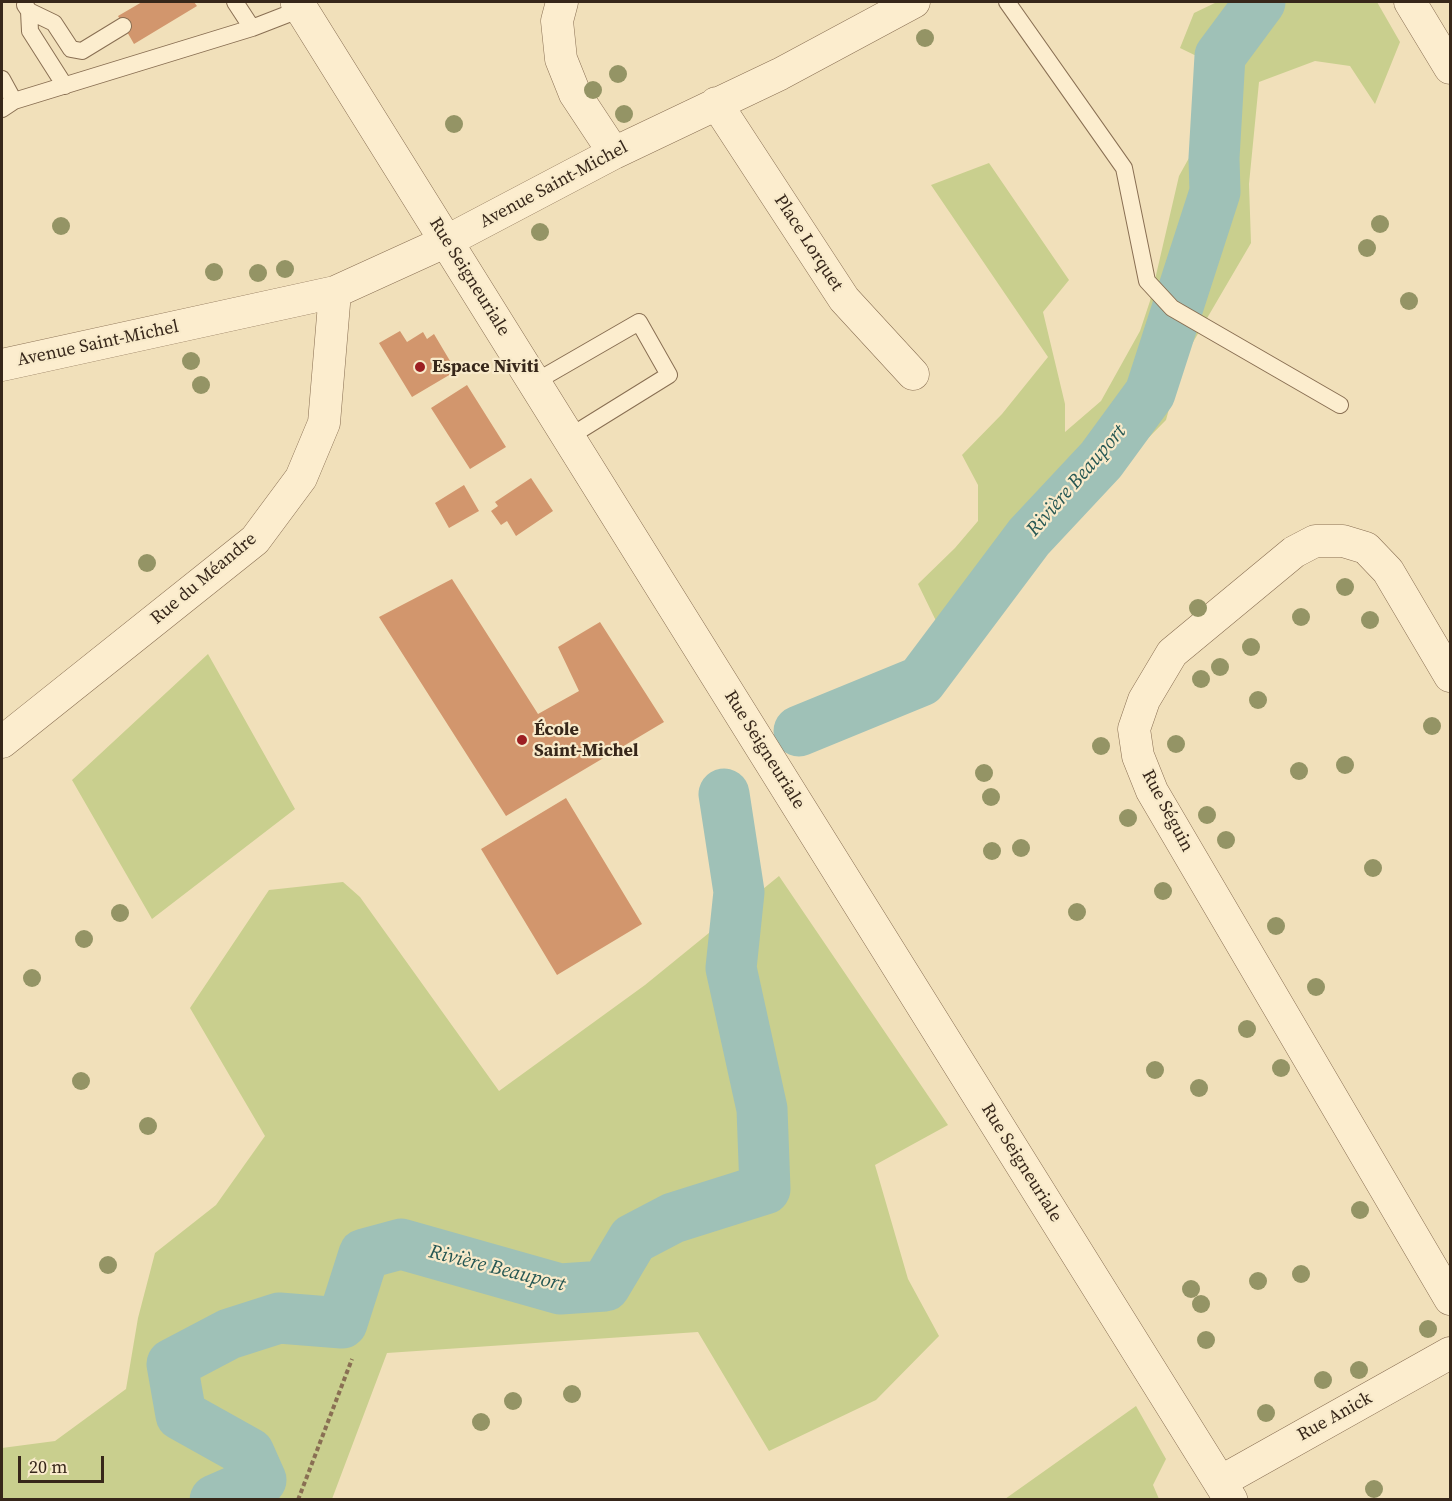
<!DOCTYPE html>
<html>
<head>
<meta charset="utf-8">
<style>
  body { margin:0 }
  #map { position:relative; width:1452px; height:1501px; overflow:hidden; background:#f1e0ba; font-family:"Source Serif 4",serif }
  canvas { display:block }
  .frame { position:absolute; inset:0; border:3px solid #37271a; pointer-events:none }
  .scale { position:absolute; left:18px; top:1456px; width:86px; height:27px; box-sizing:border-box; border:3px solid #37271a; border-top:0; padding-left:8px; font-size:18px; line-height:21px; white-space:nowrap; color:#37271a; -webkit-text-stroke:4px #f8eaca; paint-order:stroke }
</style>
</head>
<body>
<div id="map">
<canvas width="1452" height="1501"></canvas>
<div class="frame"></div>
<div class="scale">20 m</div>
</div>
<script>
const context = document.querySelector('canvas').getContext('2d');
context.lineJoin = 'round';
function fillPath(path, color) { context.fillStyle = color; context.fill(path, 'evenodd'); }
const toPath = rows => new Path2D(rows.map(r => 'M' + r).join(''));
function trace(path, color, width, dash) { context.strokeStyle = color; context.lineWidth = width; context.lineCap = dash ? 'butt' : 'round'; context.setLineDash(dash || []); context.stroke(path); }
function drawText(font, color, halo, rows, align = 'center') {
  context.font = font + ' "Source Serif 4",serif'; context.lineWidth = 4.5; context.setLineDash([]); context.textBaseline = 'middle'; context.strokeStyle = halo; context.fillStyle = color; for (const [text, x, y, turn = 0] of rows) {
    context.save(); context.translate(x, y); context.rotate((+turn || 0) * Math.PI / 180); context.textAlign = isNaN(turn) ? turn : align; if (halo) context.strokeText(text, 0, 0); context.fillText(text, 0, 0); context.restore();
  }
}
const green = toPath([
  [1217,2,1377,2,1400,42,1375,104,1350,66,1315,61,1259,82,1249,184,1251,243,1182,361,1166,420,1095,492,969,641,939,627,918,584,955,548,978,521,978,485,962,455,1002,414,1048,357,931,185,989,163,1069,280,1043,312,1065,404,1065,432,1101,401,1140,331,1150,301,1179,176,1205,129,1211,63,1180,48,1194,13],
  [208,654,295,809,152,919,72,780],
  [779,876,948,1125,875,1165,908,1279,939,1336,876,1400,769,1451,698,1332,387,1353,332,1499,2,1499,2,1448,55,1441,126,1389,138,1318,155,1253,216,1205,265,1136,190,1008,269,890,343,882,360,897,499,1091,645,985],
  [1136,1406,1166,1459,1153,1485,1159,1499,1005,1499]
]);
const river = toPath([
  [799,731,921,681,1029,537,1101,460,1150,393,1215,192,1214,158,1220,56,1260,2],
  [215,1500,261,1480,249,1453,181,1415,172,1364,229,1334,279,1318,342,1323,364,1254,401,1244,560,1289,605,1286,633,1239,673,1218,765,1189,762,1109,731,968,739,892,724,794]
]);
const building = toPath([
  [142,2,194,2,197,6,134,44,118,16],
  [400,331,407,342,423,332,427,339,434,334,456,371,412,397,379,343],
  [467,385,506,447,470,469,431,408],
  [531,478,553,511,516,536,507,521,501,525,491,511,498,506,495,502],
  [464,485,479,511,449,528,435,503],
  [452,579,538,714,579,691,558,647,600,622,664,722,506,816,379,617],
  [566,798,642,924,557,975,481,849]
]);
const path = toPath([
  [298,1500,352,1359]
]);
const service = toPath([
  [235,2,252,28],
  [1007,2,1124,168,1147,281,1172,308,1340,405],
  [25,5,29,11,30,31,65,86],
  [29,11,54,23,71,49,82,51,123,26],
  [2,79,14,101],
  [2,109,14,101,252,28,301,9],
  [535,382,639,322,669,375,569,437]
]);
const minor = toPath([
  [562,2,557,21,561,59,575,94,614,153],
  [1410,2,1450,68],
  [716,103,844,299,913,374],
  [2,365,335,292,447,241,614,153,780,74,914,2],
  [1450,676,1388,571,1366,548,1343,541,1315,541,1294,552,1172,653,1144,700,1134,729,1138,756,1152,791,1450,1299],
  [2,742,255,540,301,478,324,423,335,292],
  [1220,1482,1450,1353]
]);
const tertiary = toPath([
  [297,2,1231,1500]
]);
const trees = [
  [925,38],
  [618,74],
  [593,90],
  [624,114],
  [454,124],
  [1380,224],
  [61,226],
  [540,232],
  [1367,248],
  [285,269],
  [214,272],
  [258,273],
  [1409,301],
  [191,361],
  [201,385],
  [147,563],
  [1345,587],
  [1198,608],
  [1301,617],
  [1370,620],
  [1251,647],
  [1220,667],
  [1201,679],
  [1258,700],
  [1432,726],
  [1176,744],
  [1101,746],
  [1345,765],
  [1299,771],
  [984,773],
  [991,797],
  [1207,815],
  [1128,818],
  [1226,840],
  [1021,848],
  [992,851],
  [1373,868],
  [1163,891],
  [1077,912],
  [120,913],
  [1276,926],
  [84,939],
  [32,978],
  [1316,987],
  [1247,1029],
  [1281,1068],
  [1155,1070],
  [81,1081],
  [1199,1088],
  [148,1126],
  [1360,1210],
  [108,1265],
  [1301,1274],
  [1258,1281],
  [1191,1289],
  [1201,1304],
  [1428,1329],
  [1206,1340],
  [1359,1370],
  [1323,1380],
  [572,1394],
  [513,1401],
  [1266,1413],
  [481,1422],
  [1374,1489]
];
const markers = [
  [420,367,6,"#9c1f22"],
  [522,740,6,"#9c1f22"]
];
const streetNames = [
  ["Avenue Saint-Michel",554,185,-28],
  ["Place Lorquet",808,243,57],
  ["Rue Seigneuriale",469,277,58],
  ["Avenue Saint-Michel",98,344,-12],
  ["Rue du Méandre",204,579,-40],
  ["Rue Seigneuriale",764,750,58],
  ["Rue Séguin",1167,811,62],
  ["Rue Seigneuriale",1021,1163,58],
  ["Rue Anick",1335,1417,-29]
];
const poiNames = [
  ["Espace Niviti",432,367],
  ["École",534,730],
  ["Saint-Michel",534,751]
];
const waterNames = [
  ["Rivière Beauport",1077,481,-49],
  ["Rivière Beauport",497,1269,14]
];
fillPath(green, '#c9cf8e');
trace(river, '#9fc1b7', 51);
fillPath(building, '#d2966d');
trace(service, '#896f53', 18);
trace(minor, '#896f53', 33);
trace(tertiary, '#896f53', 34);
trace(path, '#896f53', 4, [4.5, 3]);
trace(service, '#fcedce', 16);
trace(minor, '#fcedce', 32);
trace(tertiary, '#fcedce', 33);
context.fillStyle = '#949465';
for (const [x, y] of trees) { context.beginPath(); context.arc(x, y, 9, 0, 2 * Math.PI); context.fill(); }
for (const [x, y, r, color] of markers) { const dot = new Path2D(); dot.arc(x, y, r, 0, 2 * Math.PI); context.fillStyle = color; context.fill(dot); trace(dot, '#f8eaca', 2); }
drawText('18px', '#37271a', '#f8eaca', streetNames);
drawText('bold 18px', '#37271a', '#f8eaca', poiNames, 'left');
drawText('italic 20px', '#275854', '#f8eaca', waterNames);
</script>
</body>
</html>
